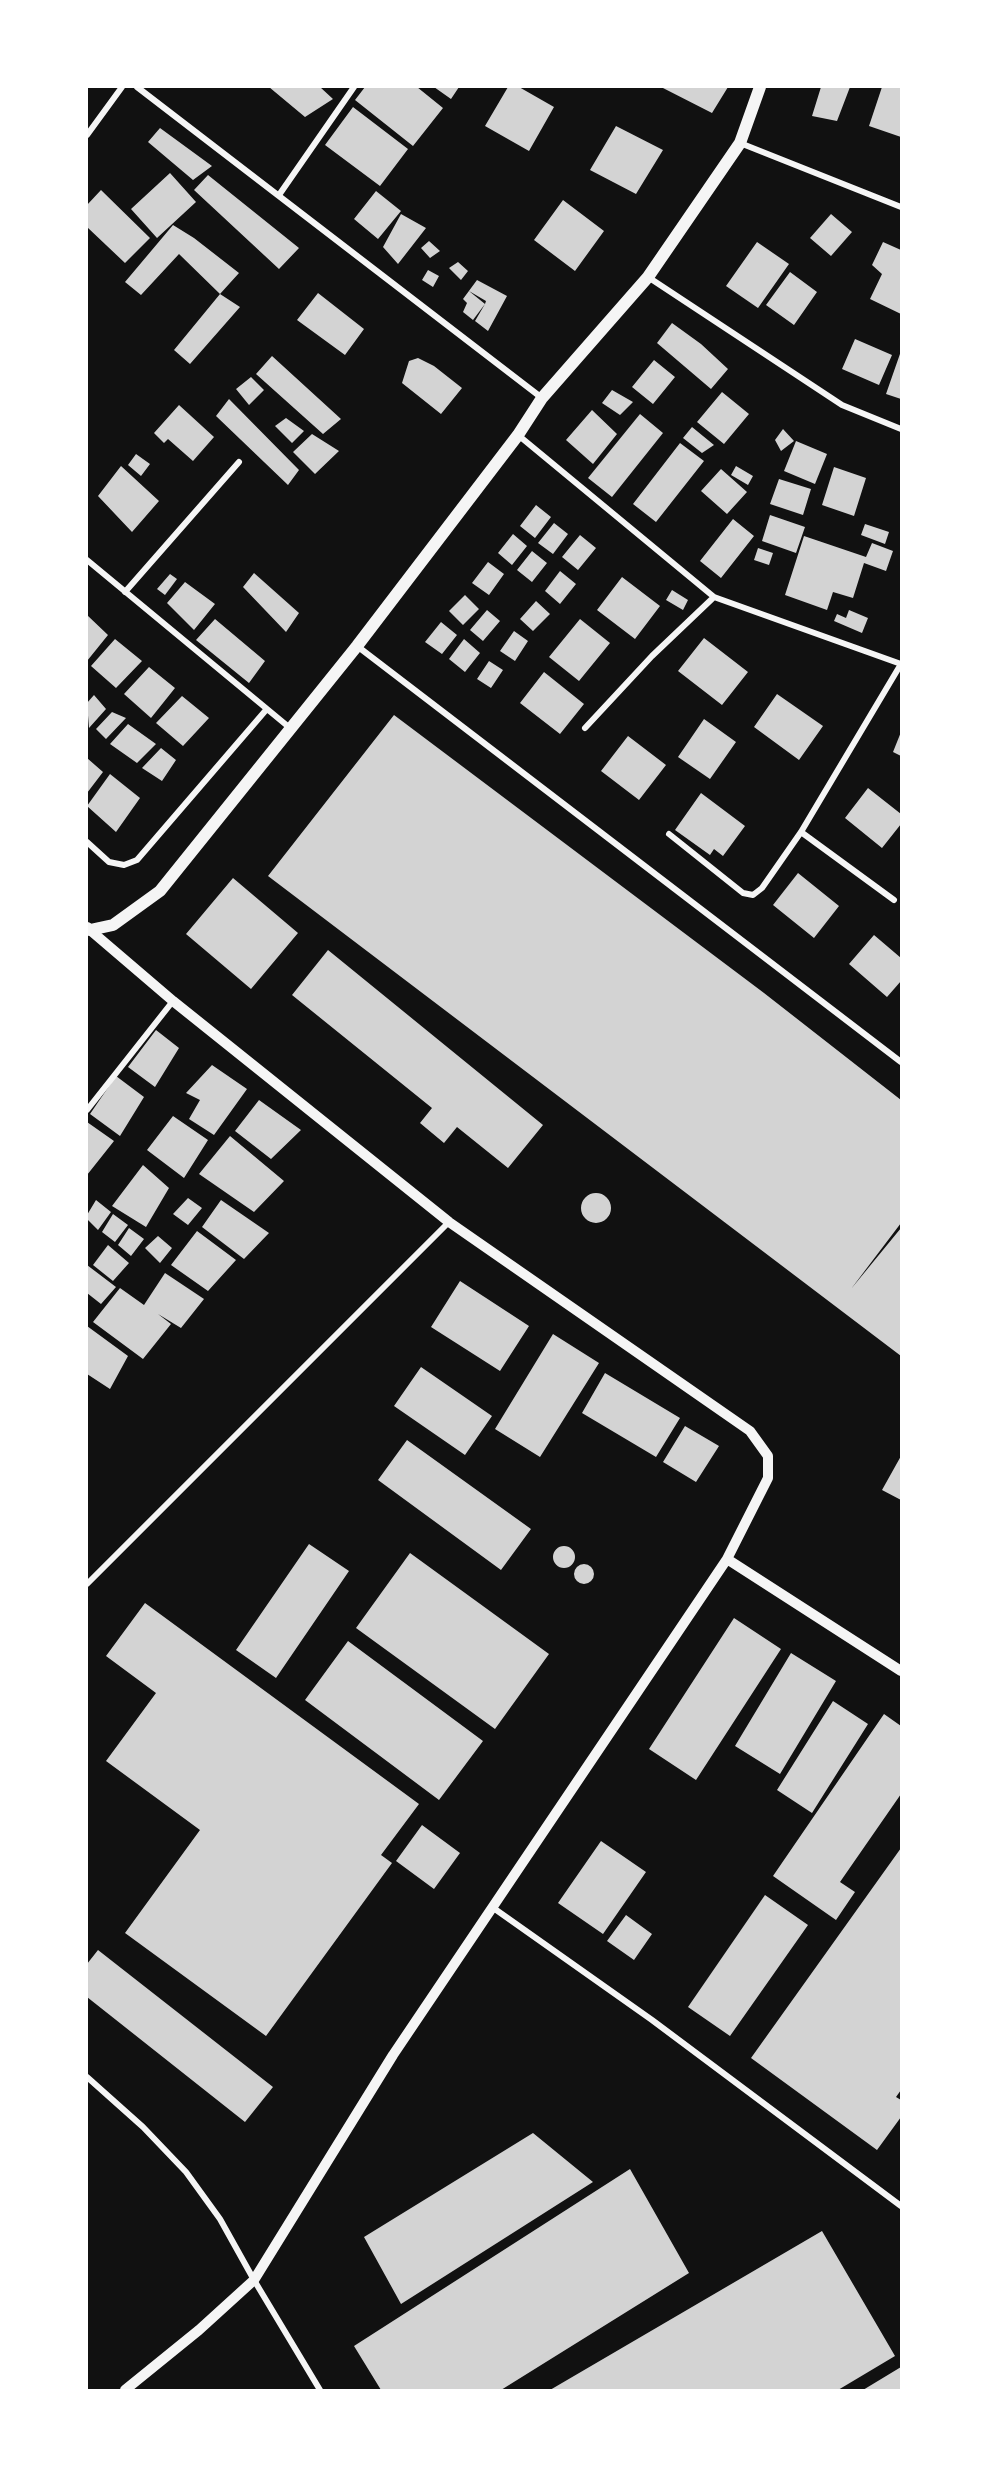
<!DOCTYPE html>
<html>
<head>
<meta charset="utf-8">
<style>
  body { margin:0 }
  #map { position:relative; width:988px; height:2477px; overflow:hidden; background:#111; font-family:Literata,serif }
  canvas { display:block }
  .frame { position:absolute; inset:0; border:88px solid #fff; pointer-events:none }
</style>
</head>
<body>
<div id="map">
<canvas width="988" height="2477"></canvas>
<div class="frame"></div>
</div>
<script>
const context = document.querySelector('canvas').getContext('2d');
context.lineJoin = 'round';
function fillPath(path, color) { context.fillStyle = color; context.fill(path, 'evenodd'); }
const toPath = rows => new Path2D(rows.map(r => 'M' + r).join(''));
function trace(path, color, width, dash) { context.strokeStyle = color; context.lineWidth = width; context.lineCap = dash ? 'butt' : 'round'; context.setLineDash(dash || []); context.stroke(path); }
const building = toPath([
  [269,87,320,87,333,99,305,117],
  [365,87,417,87,443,108,413,146,355,100],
  [434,87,459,87,451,99],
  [508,87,519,87,554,107,529,151,485,126],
  [661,87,728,87,712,113],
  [821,87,850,87,837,121,812,116],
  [882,87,901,87,901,137,869,126],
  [353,107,408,149,380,186,325,145],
  [616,126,663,150,636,194,590,170],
  [160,128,212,166,193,180,148,142],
  [170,173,196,202,157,238,131,209],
  [208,175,299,248,279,269,194,190],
  [101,190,150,238,125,263,87,227,87,205],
  [376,191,401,211,378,239,354,219],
  [563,200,604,231,575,271,534,240],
  [401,214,426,228,398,264,383,247],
  [831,214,852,232,831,256,810,238],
  [173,225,194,238,239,273,220,294,179,254,141,295,125,282],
  [429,241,440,251,430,258,421,248],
  [757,242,789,264,758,308,726,286],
  [883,242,901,250,901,314,870,299,882,274,872,265],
  [458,262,468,271,461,280,449,268],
  [428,270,439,276,433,287,422,280],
  [790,272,817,292,794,325,766,305],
  [477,280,507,296,488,331,475,321,485,304,486,301,469,291,485,304,473,320,463,312,467,303,463,299],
  [318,293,364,329,345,355,297,320],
  [220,294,240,307,190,364,174,350],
  [672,323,701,344,728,369,711,389,657,343],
  [855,339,892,355,879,385,842,369],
  [901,351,901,399,886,394],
  [272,356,341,419,323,434,256,374],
  [418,358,434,366,462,388,441,414,402,383,409,361],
  [654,360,675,377,653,404,632,387],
  [251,377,264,390,249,405,236,389],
  [612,390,633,402,620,415,602,403],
  [722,392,749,414,724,444,697,422],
  [229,399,299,470,288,485,216,416],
  [179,405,214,437,193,461,168,439,164,443,154,433],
  [592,410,617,434,593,464,566,440],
  [640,414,663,433,612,497,588,478],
  [286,418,304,431,292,443,275,426],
  [692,427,714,445,702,453,683,438],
  [783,429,794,441,781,451,775,440],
  [312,434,339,451,315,474,293,452],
  [796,441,827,454,815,484,784,471],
  [680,443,704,461,656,522,633,504],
  [136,454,150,464,141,476,128,465],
  [121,466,159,501,132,532,98,496],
  [736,466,753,476,748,485,731,475],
  [834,467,866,478,854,516,822,505],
  [721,469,747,492,727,514,701,491],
  [779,479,811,489,803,515,770,504],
  [536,505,551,517,535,538,520,526],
  [770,515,805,527,796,553,762,541],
  [733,519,754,536,721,578,700,561],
  [554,523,568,534,553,554,538,543],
  [865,524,889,532,885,544,861,535],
  [513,534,527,546,512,565,498,553],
  [580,535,596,548,578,570,562,557],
  [804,536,866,557,872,543,893,551,886,571,864,563,853,598,833,592,827,610,785,595],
  [758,548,773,553,769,565,754,560],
  [532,551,547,563,532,582,517,570],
  [488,562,504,574,489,595,472,583],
  [560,571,576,584,560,604,545,591],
  [254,573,299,613,286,632,243,587],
  [170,574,177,579,165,595,157,589],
  [622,577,660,606,635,639,597,610],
  [185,582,215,604,194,630,167,603],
  [672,590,688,600,683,610,666,600],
  [465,595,479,609,463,625,449,611],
  [536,601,550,614,533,631,520,619],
  [487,610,500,621,483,641,470,630],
  [849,610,868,618,862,633,834,621,837,614,846,618],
  [87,615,108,635,87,661],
  [215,619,265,661,249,683,196,640],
  [580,619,610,643,579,681,549,657],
  [441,622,457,635,442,654,425,642],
  [514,631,528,641,515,661,500,651],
  [704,638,748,672,722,705,678,671],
  [115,639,142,661,116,688,91,666],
  [464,639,480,653,465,672,449,659],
  [489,661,503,670,491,688,477,679],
  [149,667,175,688,151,718,124,694],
  [544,672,584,704,560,734,520,703],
  [777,694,823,726,799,760,754,727],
  [94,695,106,709,89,728,87,703],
  [182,696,209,718,183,746,156,723],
  [112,712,126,718,106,739,96,729],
  [394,715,764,993,901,1100,901,1223,851,1289,901,1228,901,1356,268,876],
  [704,719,736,742,710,779,678,757],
  [128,724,156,744,137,763,110,744],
  [901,732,901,756,893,752],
  [628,736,666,765,639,800,601,771],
  [161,748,176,760,162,781,142,768],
  [87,758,103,772,87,793],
  [110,774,140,798,116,832,87,806],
  [868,788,901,814,901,824,882,848,845,818],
  [701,793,745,826,723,856,714,849,710,855,675,830],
  [798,873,839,906,814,938,773,905],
  [233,878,298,933,251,989,186,934],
  [874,935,901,958,901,981,887,997,849,964],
  [328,950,543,1125,508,1168,457,1127,444,1143,420,1123,432,1108,292,995],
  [156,1030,179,1048,155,1087,128,1067],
  [212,1065,247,1089,214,1135,189,1119,200,1100,186,1093],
  [116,1076,144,1097,120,1136,90,1114],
  [259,1100,301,1130,271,1159,235,1131],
  [173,1116,208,1140,184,1178,147,1150],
  [87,1122,114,1141,87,1175],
  [230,1136,284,1181,254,1212,199,1174],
  [143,1165,169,1188,146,1227,112,1206],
  '581 1208a15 15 0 1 1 30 0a15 15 0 1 1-30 0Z',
  [188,1198,202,1208,188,1225,173,1214],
  [96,1200,111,1212,98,1230,87,1219,87,1215],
  [221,1200,269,1233,244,1259,202,1227],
  [113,1214,128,1225,115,1242,102,1232],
  [129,1228,144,1239,131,1256,118,1245],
  [197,1231,236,1260,208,1291,171,1265],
  [158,1236,172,1248,160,1263,145,1248],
  [108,1245,129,1263,113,1281,93,1265],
  [87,1265,116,1287,101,1304,87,1293],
  [165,1273,204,1299,181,1328,158,1314,171,1324,143,1359,93,1322,120,1288,144,1305],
  [460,1281,529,1326,500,1371,431,1327],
  [87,1326,128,1356,110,1389,87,1374],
  [553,1334,599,1363,540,1457,495,1429],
  [421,1367,492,1416,465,1455,394,1406],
  [605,1373,680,1418,656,1457,582,1413],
  [685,1426,719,1446,696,1482,663,1462],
  [407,1440,531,1529,501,1570,378,1480],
  [901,1456,901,1500,882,1490],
  [309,1544,349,1571,276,1678,236,1650],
  '553 1557a11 11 0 1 1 22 0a11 11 0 1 1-22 0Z',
  [410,1553,549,1654,495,1729,356,1628],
  '574 1574a10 10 0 1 1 20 0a10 10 0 1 1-20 0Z',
  [145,1603,419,1804,381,1855,392,1863,266,2036,125,1933,200,1830,106,1761,156,1693,106,1656],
  [734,1618,781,1649,696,1780,649,1749],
  [348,1641,483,1741,439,1800,305,1700],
  [791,1653,836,1681,780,1774,735,1746],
  [833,1701,868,1724,812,1813,777,1790],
  [884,1714,901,1726,901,1794,840,1882,855,1892,836,1920,773,1876],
  [422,1825,460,1853,434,1889,396,1861],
  [601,1841,646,1872,603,1934,558,1903],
  [901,1848,901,2090,896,2097,901,2100,901,2117,877,2150,751,2058],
  [765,1895,808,1925,730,2036,688,2007],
  [626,1915,652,1934,634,1960,607,1941],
  [98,1950,273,2087,245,2122,87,1997,87,1964],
  [533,2133,593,2182,401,2304,364,2237],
  [630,2169,689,2273,501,2390,381,2390,354,2346],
  [822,2231,895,2356,838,2390,550,2390],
  [901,2367,901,2390,863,2390]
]);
const minor = toPath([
  [137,87,542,398],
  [87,135,122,87],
  [740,143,901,207],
  [279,195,354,87],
  [648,277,842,405,901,429],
  [518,435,714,597,901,664,801,832,762,888,753,895,743,893,669,834],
  [87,560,290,728],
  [125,592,239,462],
  [357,646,901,1062],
  [585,728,652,656,714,597],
  [801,832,894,900],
  [87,842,109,862,124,865,137,860,266,710],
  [87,1110,173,1001],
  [87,1584,449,1222],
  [492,1907,652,2020,901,2206],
  [87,2077,143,2127,186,2172,220,2219,254,2280,320,2390]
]);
const tertiary = toPath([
  [90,930,173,1001,449,1222,750,1431,768,1456,768,1478,727,1559,393,2055,254,2280,199,2330,125,2390],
  [727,1559,901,1671]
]);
const secondary = toPath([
  [87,928,90,930,113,925,160,891,357,646,518,435,542,398,648,277,740,143,760,87]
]);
fillPath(building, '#d3d3d3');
trace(minor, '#f5f5f5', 6);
trace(tertiary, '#f5f5f5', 10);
trace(secondary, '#f5f5f5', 12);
</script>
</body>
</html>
